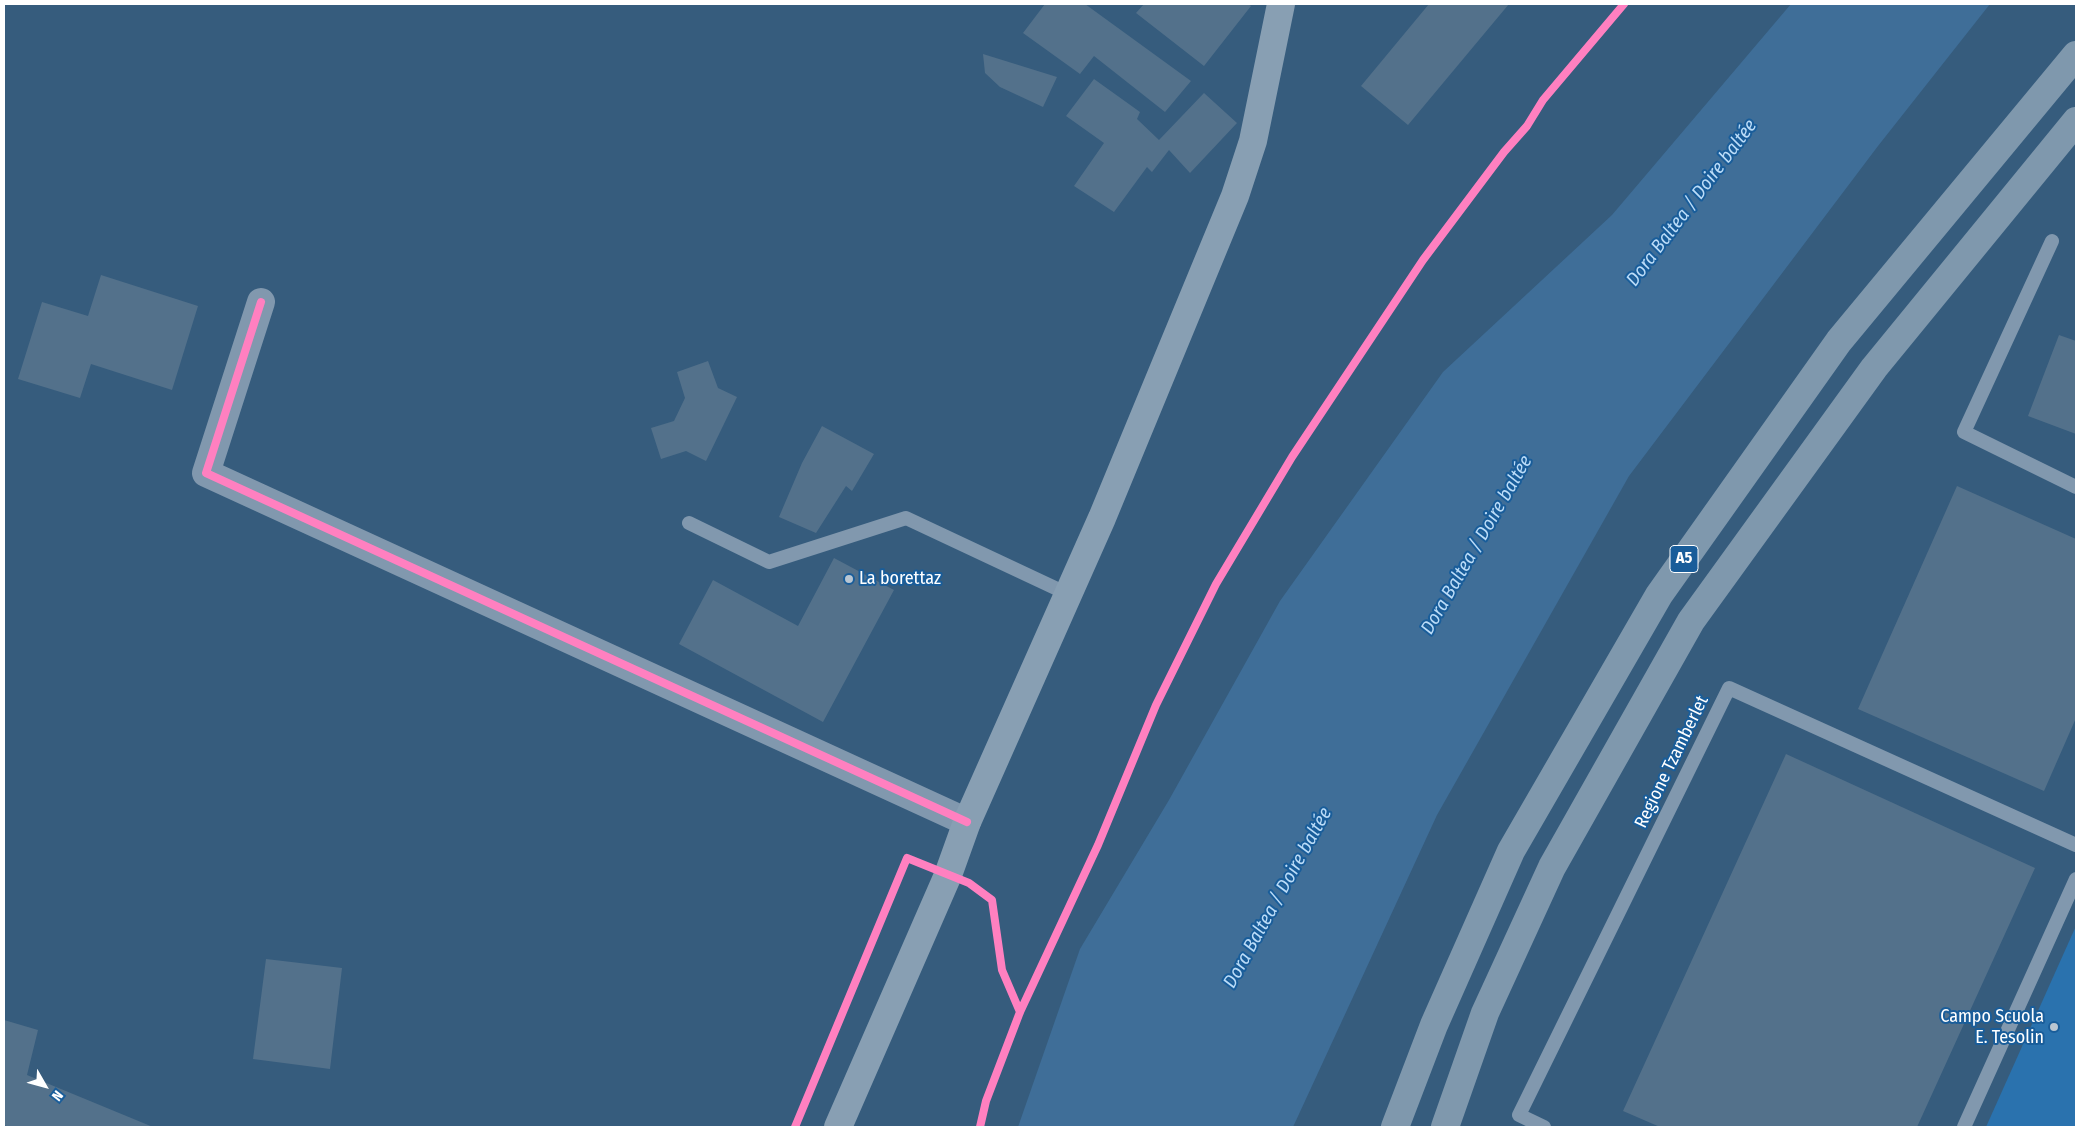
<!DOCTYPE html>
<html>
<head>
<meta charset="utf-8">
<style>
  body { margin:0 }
  #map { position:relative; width:2080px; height:1131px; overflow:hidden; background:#365c7d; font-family:"Fira Sans Condensed",sans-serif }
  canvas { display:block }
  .frame { position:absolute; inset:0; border:5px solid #fff; pointer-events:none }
  .north { position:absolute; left:20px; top:1061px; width:50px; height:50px; -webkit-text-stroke:4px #195d9a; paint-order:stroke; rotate:128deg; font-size:14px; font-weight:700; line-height:20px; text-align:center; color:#fff }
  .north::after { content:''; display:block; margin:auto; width:18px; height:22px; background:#fff; clip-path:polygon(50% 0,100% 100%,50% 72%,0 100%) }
</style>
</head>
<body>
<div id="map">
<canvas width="2080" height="1131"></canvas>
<div class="frame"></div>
<div class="north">N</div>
</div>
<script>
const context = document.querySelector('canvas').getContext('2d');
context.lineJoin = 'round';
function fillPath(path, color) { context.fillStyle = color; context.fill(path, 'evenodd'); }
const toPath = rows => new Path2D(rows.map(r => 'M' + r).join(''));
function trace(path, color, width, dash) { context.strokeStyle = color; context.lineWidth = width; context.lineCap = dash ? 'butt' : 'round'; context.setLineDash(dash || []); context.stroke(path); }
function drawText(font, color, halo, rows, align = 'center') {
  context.font = font + ' "Fira Sans Condensed",sans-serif'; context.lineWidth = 4; context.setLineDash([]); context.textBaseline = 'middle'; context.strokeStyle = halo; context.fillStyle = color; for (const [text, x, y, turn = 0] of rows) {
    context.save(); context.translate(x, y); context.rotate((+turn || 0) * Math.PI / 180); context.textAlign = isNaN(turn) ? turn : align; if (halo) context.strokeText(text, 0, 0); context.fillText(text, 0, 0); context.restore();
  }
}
const green = toPath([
  [2076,926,2076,1127,1986,1127]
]);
const water = toPath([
  [1791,4,1990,4,1878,146,1629,476,1437,815,1293,1127,1018,1127,1080,949,1169,800,1280,601,1443,372,1612,215]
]);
const building = toPath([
  [1045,4,1085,4,1191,81,1165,112,1094,56,1080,74,1023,33],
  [1144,4,1248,4,1251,6,1204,66,1136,13],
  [1429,4,1509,4,1408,125,1361,86],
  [983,54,1057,77,1043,107,1000,87,985,73],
  [1094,79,1140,112,1137,119,1159,140,1204,93,1237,123,1190,173,1169,150,1152,172,1147,167,1114,212,1074,186,1104,143,1066,116],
  [101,275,198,306,172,390,91,364,80,398,18,379,42,302,88,316],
  [2059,335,2076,341,2076,434,2028,416],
  [708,361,718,388,737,397,706,461,686,451,661,459,651,428,674,421,685,398,677,372],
  [822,426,874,454,852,491,846,486,816,533,779,517,802,463],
  [1957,486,2076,539,2076,718,2044,791,1858,709],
  [834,558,894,590,823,722,679,644,713,580,798,626],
  [1786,754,2035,868,1917,1127,1660,1127,1623,1111],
  [266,959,342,968,330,1069,253,1059],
  [4,1020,38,1030,27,1075,153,1127,9,1127,4,1125]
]);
const service = toPath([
  [2052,241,1964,432,2076,487],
  [689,523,769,562,906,518,1068,594],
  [1544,1127,1519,1115,1729,688,2076,845],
  [1964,1127,2076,879]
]);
const minor = toPath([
  [261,302,206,473,967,822]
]);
const secondary = toPath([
  [838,1127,948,875,967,822,1102,518,1235,196,1253,141,1281,4]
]);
const motorway = toPath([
  [1395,1127,1434,1025,1511,851,1659,595,1839,341,2076,55],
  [1445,1127,1485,1013,1552,867,1691,621,1874,368,2076,121]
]);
const cycleway = toPath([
  [261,302,206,473,967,822],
  [795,1127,907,858,969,883,992,900,1002,970,1020,1012],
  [980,1127,986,1101,1020,1012,1098,845,1156,705,1216,584,1292,457,1423,260,1504,152,1527,126,1543,100,1624,4]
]);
const markers = [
  [849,579,5,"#b9c6d2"],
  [2054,1027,5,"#b9c6d2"]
];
const shields = [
  [1684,559,28]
];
const shieldNames = [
  ["A5",1684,559]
];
const poiNames = [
  ["La borettaz",859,579],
  ["Campo Scuola",2044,1017,"right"],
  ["E. Tesolin",2044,1038,"right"]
];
const streetNames = [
  ["Regione Tzamberlet",1672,762,-64]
];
const waterNames = [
  ["Dora Baltea / Doire baltée",1692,203,-53],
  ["Dora Baltea / Doire baltée",1477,545,-60],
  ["Dora Baltea / Doire baltée",1278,898,-61]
];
fillPath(green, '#2a72ae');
fillPath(water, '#3f6e98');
fillPath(building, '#53718b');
trace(service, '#8198ae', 14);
trace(minor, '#8198ae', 28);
trace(secondary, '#889fb3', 28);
trace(motorway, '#7f98ad', 28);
trace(cycleway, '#ff80c0', 8);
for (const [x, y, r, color] of markers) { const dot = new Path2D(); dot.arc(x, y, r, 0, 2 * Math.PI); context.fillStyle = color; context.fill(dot); trace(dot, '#195d9a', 2); }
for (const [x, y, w] of shields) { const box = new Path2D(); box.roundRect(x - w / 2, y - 13.5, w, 27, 4); context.fillStyle = '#195d9a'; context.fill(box); trace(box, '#fff', 1); }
drawText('bold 16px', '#fff', null, shieldNames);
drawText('18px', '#fff', '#195d9a', poiNames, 'left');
drawText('18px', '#fff', '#195d9a', streetNames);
drawText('italic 19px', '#bbdcf8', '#195d9a', waterNames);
</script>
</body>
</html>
